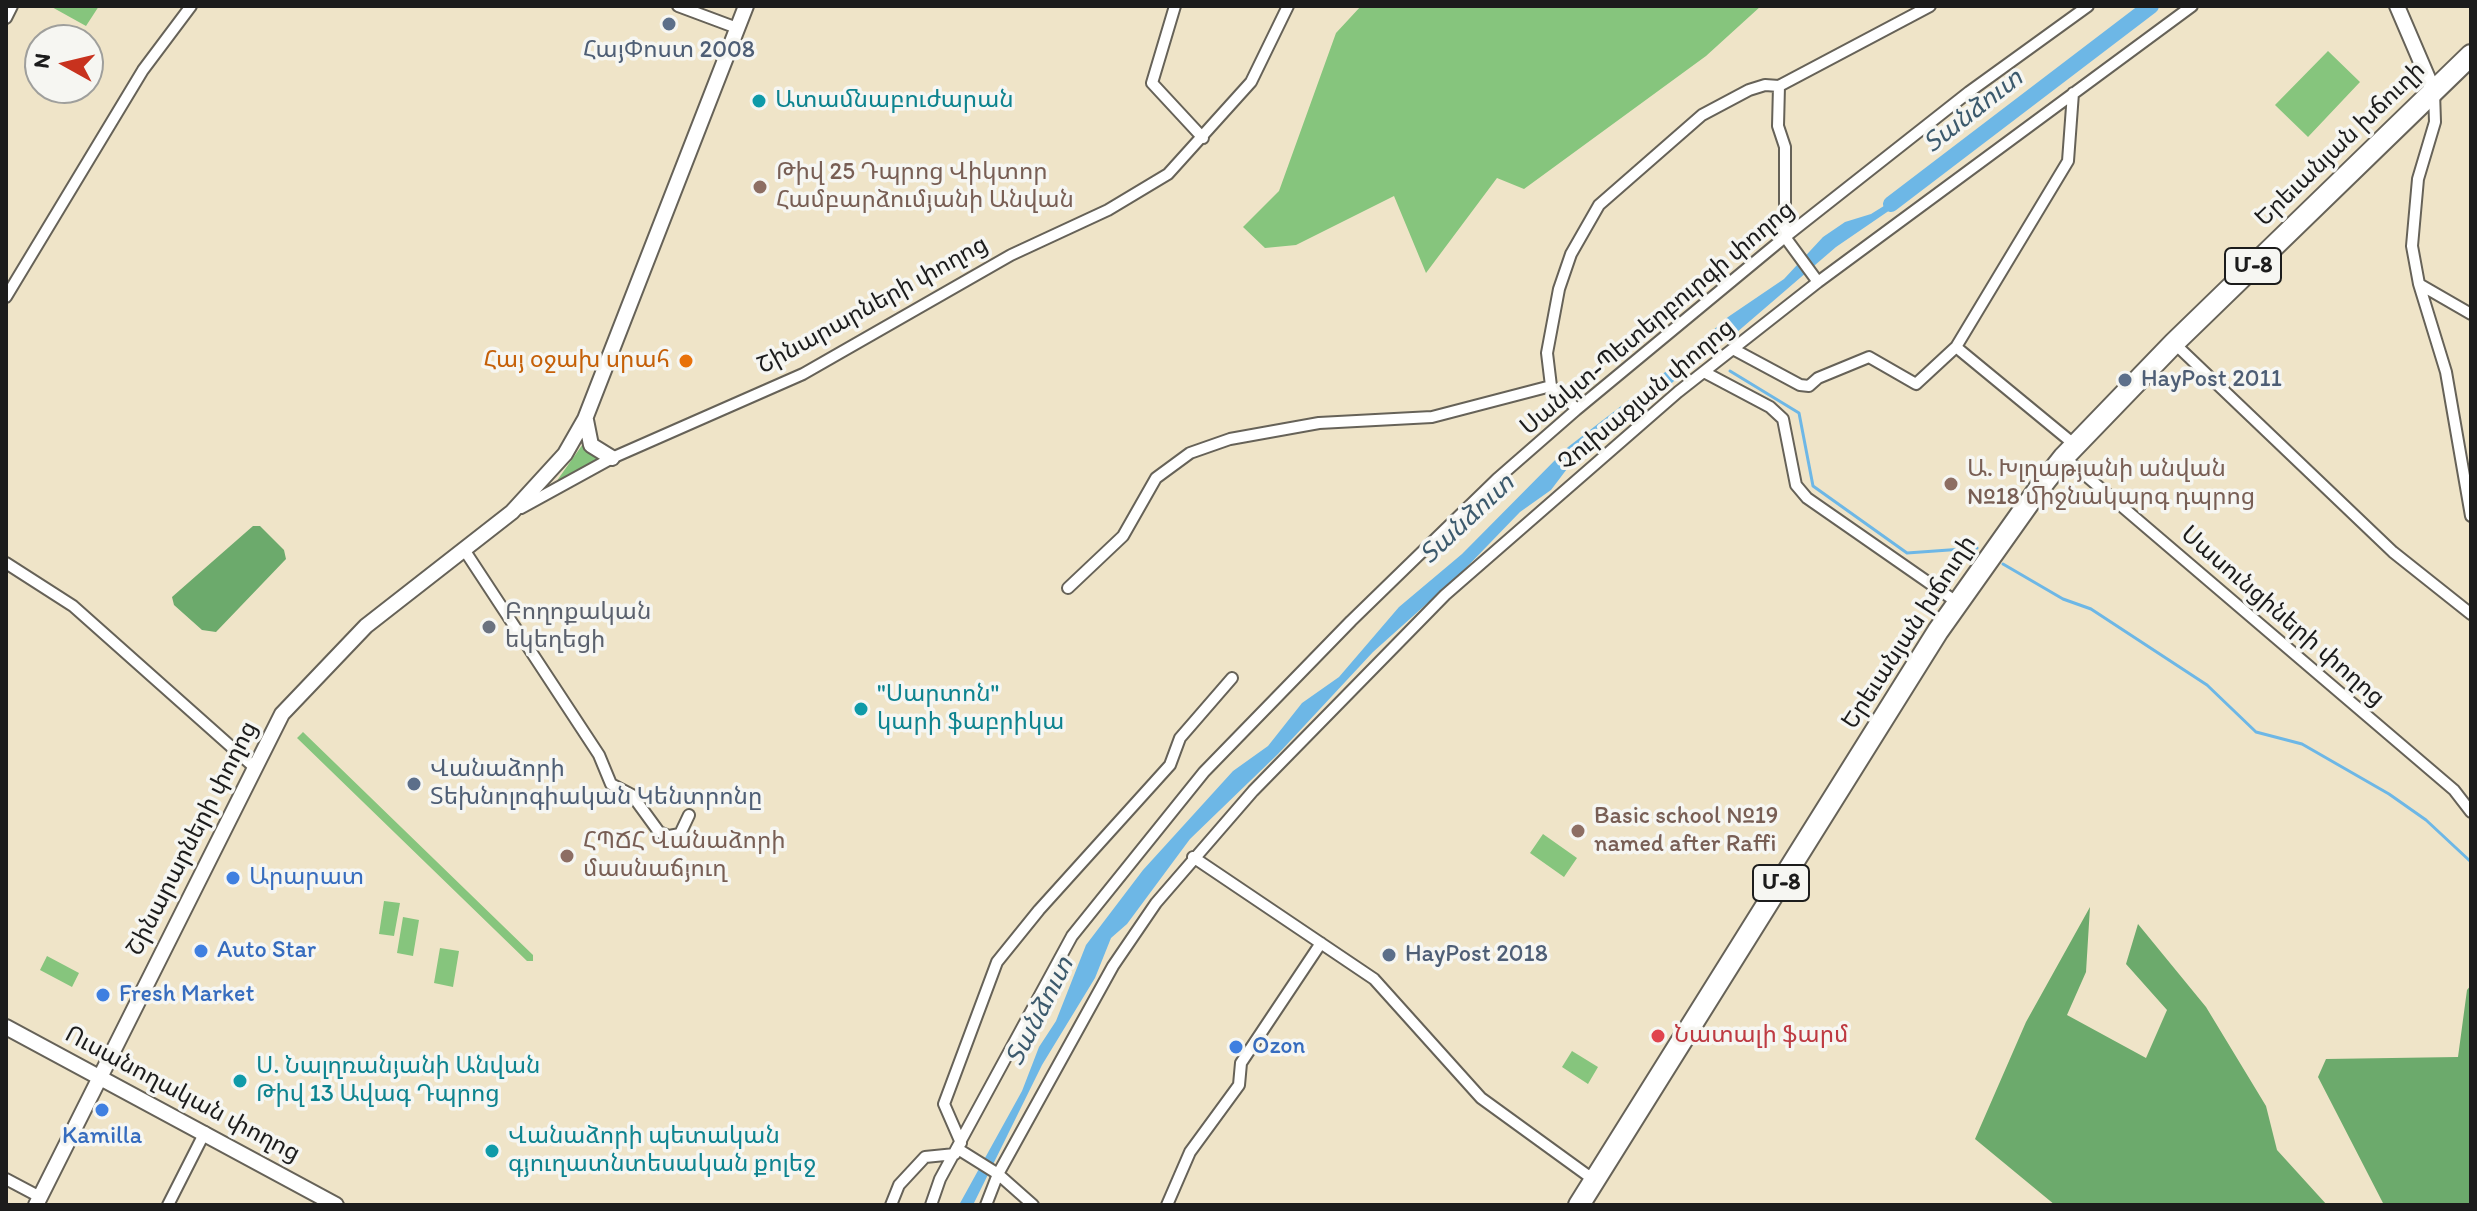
<!DOCTYPE html>
<html>
<head>
<meta charset="utf-8">
<style>
  body { margin:0 }
  #map { position:relative; width:2477px; height:1211px; overflow:hidden; background:#efe4c8; font-family:Itim,sans-serif }
  canvas { display:block }
  .frame { position:absolute; inset:0; border:8px solid #1c1c1c; pointer-events:none }
  .north { position:absolute; left:24px; top:24px; width:80px; height:80px; box-sizing:border-box; background:#f6f6f2; border:2px solid #9f9f9c; border-radius:50%; rotate:278deg; font-size:22px; font-weight:700; line-height:32px; text-align:center; color:#1c1c1c }
  .north::after { content:''; display:block; margin:auto; width:28px; height:36px; background:#c8321e; clip-path:polygon(50% 0,100% 100%,50% 72%,0 100%) }
</style>
</head>
<body>
<div id="map">
<canvas width="2477" height="1211"></canvas>
<div class="frame"></div>
<div class="north">N</div>
</div>
<script>
const context = document.querySelector('canvas').getContext('2d');
context.lineJoin = 'round';
function fillPath(path, color) { context.fillStyle = color; context.fill(path, 'evenodd'); }
const toPath = rows => new Path2D(rows.map(r => 'M' + r).join(''));
function trace(path, color, width, dash) { context.strokeStyle = color; context.lineWidth = width; context.lineCap = dash ? 'butt' : 'round'; context.setLineDash(dash || []); context.stroke(path); }
function drawText(font, color, halo, rows, align = 'center') {
  context.font = font + ' Itim,"Noto Sans Armenian",sans-serif'; context.lineWidth = 7; context.setLineDash([]); context.textBaseline = 'middle'; context.strokeStyle = halo; context.fillStyle = color; for (const [text, x, y, turn = 0] of rows) {
    context.save(); context.translate(x, y); context.rotate((+turn || 0) * Math.PI / 180); context.textAlign = isNaN(turn) ? turn : align; if (halo) context.strokeText(text, 0, 0); context.fillText(text, 0, 0); context.restore();
  }
}
const green = toPath([
  [50,6,99,6,86,26],
  [1361,6,1761,6,1706,56,1524,189,1497,178,1426,273,1394,196,1296,245,1265,248,1243,227,1279,191,1336,33],
  [2328,51,2360,82,2308,137,2275,105],
  [585,441,603,459,556,482],
  [303,732,533,955,533,961,527,961,297,738],
  [1543,834,1577,858,1564,877,1530,853],
  [384,901,400,903,394,936,379,934],
  [403,917,419,920,413,956,397,953],
  [440,948,459,951,453,987,434,983],
  [47,956,79,973,72,987,40,970],
  [1572,1051,1598,1067,1588,1084,1562,1067]
]);
const forest = toPath([
  [253,526,260,526,284,550,286,559,216,632,202,630,174,605,172,597],
  [2090,907,2086,972,2067,1015,2146,1058,2167,1010,2126,964,2138,924,2206,1007,2266,1106,2277,1150,2327,1205,2055,1205,1975,1139,2026,1022],
  [2471,985,2471,1205,2384,1205,2318,1077,2326,1059,2458,1057,2467,990]
]);
const water = toPath([
  [1908,191,1909,197,1836,247,1729,339,1698,357,1673,382,1576,457,1551,490,1520,512,1461,573,1373,652,1278,754,1190,839,1127,924,1111,938,1095,978,1042,1065,973,1205,959,1205,1022,1091,1039,1047,1056,1021,1086,945,1143,870,1233,771,1268,746,1302,703,1339,677,1399,607,1462,554,1568,447,1673,366,1728,317,1784,279,1823,237,1845,222,1871,214]
]);
const stream = toPath([
  [1730,371,1799,413,1813,486,1907,553,1977,548],
  [2003,564,2063,599,2091,609,2207,685,2256,732,2302,744,2389,794,2426,820,2470,861]
]);
const river = toPath([
  [1891,204,2151,6]
]);
const street = toPath([
  [678,6,737,28],
  [1175,6,1152,83,1203,138],
  [6,18,12,6],
  [2434,92,2435,122,2418,179,2412,246,2419,284,2446,372,2471,516],
  [1818,282,1785,237,1785,147,1778,126,1779,86,1930,6],
  [2419,284,2471,314],
  [6,297,143,70,191,6],
  [2174,343,2393,552,2471,614],
  [1956,347,2068,161,2073,93],
  [1733,349,1800,385,1809,386,1818,378,1869,357,1916,384,1956,347,2075,445],
  [1704,372,1770,407,1783,419,1796,485,1807,498,1958,603],
  [1577,409,1551,386,1547,353,1559,289,1571,254,1599,205,1702,115,1749,90,1765,85,1779,86],
  [2064,457,2454,790,2471,812],
  [521,508,612,458,803,374,1011,255,1108,210,1168,174,1251,82,1288,6],
  [465,551,599,755,611,784,632,795,659,832,669,836,680,834,689,815],
  [6,563,73,606,254,767],
  [1068,588,1123,536,1156,478,1190,453,1230,439,1319,423,1432,417,1551,386],
  [1193,857,1374,979,1481,1098,1594,1180],
  [961,1143,944,1104,997,962,1039,910,1170,765,1180,738,1232,678],
  [958,1149,998,1174,1033,1205],
  [6,1179,40,1197],
  [168,1205,205,1132],
  [891,1205,899,1185,925,1157,955,1154],
  [931,1205,940,1179,1072,936,1204,772,1351,621,1497,479,1576,410,1785,237,1969,92,2088,6],
  [986,1205,998,1174,1113,966,1156,903,1253,791,1445,595,1678,392,1818,282,2192,6],
  [1167,1205,1190,1152,1239,1085,1241,1063,1321,943]
]);
const secondary = toPath([
  [2397,6,2433,90],
  [586,420,591,445,612,458],
  [6,1027,336,1205],
  [36,1205,282,714,366,626,512,512,565,454,585,419,746,6]
]);
const highway = toPath([
  [1579,1205,1938,631,2038,490,2064,457,2174,343,2471,55]
]);
const markers = [
  [669,24,8,"#5c6f8a"],
  [759,101,8,"#0f9aa8"],
  [760,187,8,"#8d6e63"],
  [686,361,8,"#e8710a"],
  [2125,380,8,"#5c6f8a"],
  [1951,484,8,"#8d6e63"],
  [489,627,8,"#6b7280"],
  [861,709,8,"#0f9aa8"],
  [414,784,8,"#5c6f8a"],
  [1578,831,8,"#8d6e63"],
  [567,856,8,"#8d6e63"],
  [233,878,8,"#3f7fe0"],
  [201,951,8,"#3f7fe0"],
  [1389,955,8,"#5c6f8a"],
  [103,995,8,"#3f7fe0"],
  [1658,1036,8,"#e0444e"],
  [1236,1047,8,"#3f7fe0"],
  [240,1081,8,"#0f9aa8"],
  [102,1110,8,"#3f7fe0"],
  [492,1151,8,"#0f9aa8"]
];
const shields = [
  [2253,266,56],
  [1781,883,56]
];
const shieldNames = [
  ["Մ-8",2253,266],
  ["Մ-8",1781,883]
];
const serviceNames = [
  ["ՀայՓոստ 2008",669,51,"center"],
  ["HayPost 2011",2141,380],
  ["Վանաձորի",430,770],
  ["Տեխնոլոգիական Կենտրոնը",430,798],
  ["HayPost 2018",1405,955]
];
const cultureNames = [
  ["Ատամնաբուժարան",775,101],
  ["\"Սարտոն\"",877,695],
  ["կարի ֆաբրիկա",877,723],
  ["Ս. Նալղռանյանի Անվան",256,1067],
  ["Թիվ 13 Ավագ Դպրոց",256,1095],
  ["Վանաձորի պետական",508,1137],
  ["գյուղատնտեսական քոլեջ",508,1165]
];
const streetNames = [
  ["Երեւանյան խճուղի",2341,145,-44],
  ["Շինարարների փողոց",873,306,-29],
  ["Սանկտ-Պետերբուրգի փողոց",1658,319,-40],
  ["Չուխաջյան փողոց",1647,396,-40],
  ["Սասունցիների փողոց",2282,617,41],
  ["Երեւանյան խճուղի",1910,633,-57],
  ["Շինարարների փողոց",193,839,-63],
  ["Ուսանողական փողոց",182,1095,28]
];
const educationNames = [
  ["Թիվ 25 Դպրոց Վիկտոր",776,173],
  ["Համբարձումյանի Անվան",776,201],
  ["Ա. Խլղաթյանի անվան",1967,470],
  ["№18 միջնակարգ դպրոց",1967,498],
  ["Basic school №19",1594,817],
  ["named after Raffi",1594,845],
  ["ՀՊՃՀ Վանաձորի",583,842],
  ["մասնաճյուղ",583,870]
];
const foodNames = [
  ["Հայ օջախ սրահ",670,361]
];
const worshipNames = [
  ["Բողոքական",505,613],
  ["եկեղեցի",505,641]
];
const shopNames = [
  ["Արարատ",249,878],
  ["Auto Star",217,951],
  ["Fresh Market",119,995],
  ["Ozon",1252,1047],
  ["Kamilla",102,1137,"center"]
];
const healthNames = [
  ["Նատալի ֆարմ",1674,1036]
];
const waterNames = [
  ["Տանձուտ",1974,112,-38],
  ["Տանձուտ",1468,520,-43],
  ["Տանձուտ",1041,1012,-63]
];
fillPath(green, '#86c57d');
fillPath(forest, '#6caa6c');
fillPath(water, '#6db7e6');
trace(stream, '#6db7e6', 3);
trace(river, '#6db7e6', 16);
trace(street, '#666258', 14);
trace(secondary, '#666258', 18);
trace(highway, '#666258', 24);
trace(street, '#fff', 10);
trace(secondary, '#fff', 14);
trace(highway, '#fff', 20);
for (const [x, y, r, color] of markers) { const dot = new Path2D(); dot.arc(x, y, r, 0, 2 * Math.PI); context.fillStyle = color; context.fill(dot); trace(dot, '#f6f6f2', 3); }
for (const [x, y, w] of shields) { const box = new Path2D(); box.roundRect(x - w / 2, y - 18, w, 36, 6); context.fillStyle = '#f6f6f2'; context.fill(box); trace(box, '#1c1c1c', 2); }
drawText('bold 22px', '#1c1c1c', null, shieldNames);
drawText('24px', '#4e5e75', '#f6f6f2', serviceNames, 'left');
drawText('24px', '#0d838f', '#f6f6f2', cultureNames, 'left');
drawText('24px', '#1c1c1c', '#f6f6f2', streetNames);
drawText('24px', '#785e54', '#f6f6f2', educationNames, 'left');
drawText('24px', '#c56008', '#f6f6f2', foodNames, 'right');
drawText('24px', '#5b616d', '#f6f6f2', worshipNames, 'left');
drawText('24px', '#366cbe', '#f6f6f2', shopNames, 'left');
drawText('24px', '#be3a42', '#f6f6f2', healthNames, 'left');
drawText('italic 26px', '#3c5a6d', '#f6f6f2', waterNames);
</script>
</body>
</html>
